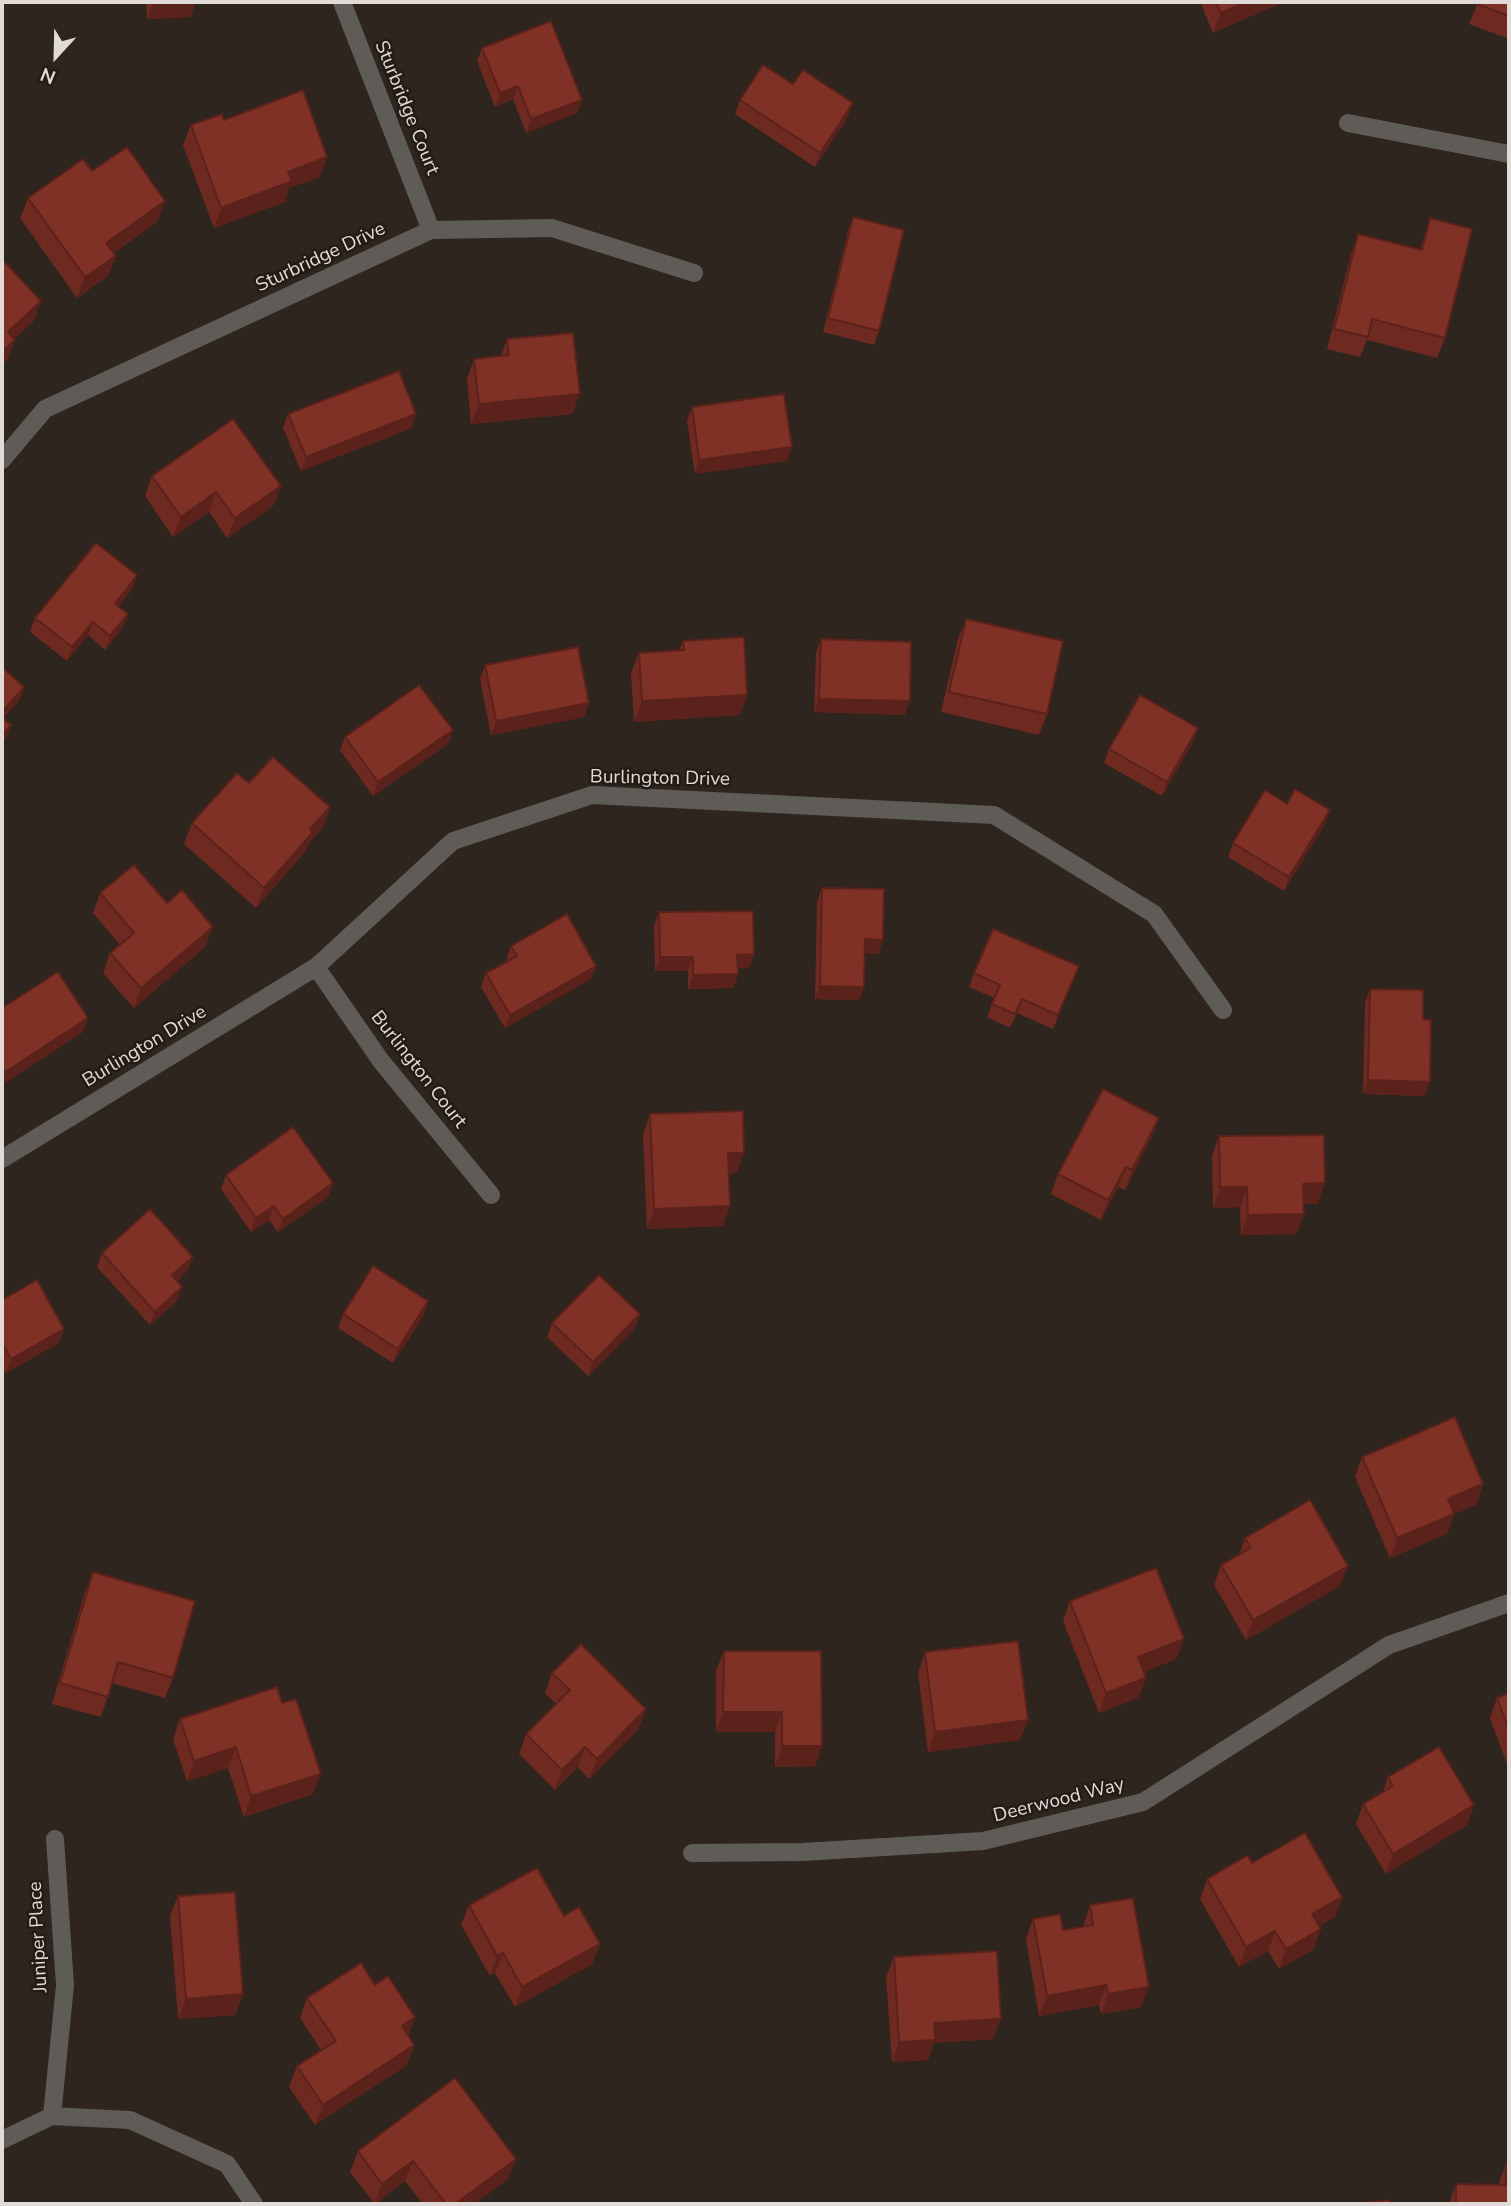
<!DOCTYPE html>
<html>
<head>
<meta charset="utf-8">
<style>
  body { margin:0 }
  #map { position:relative; width:1511px; height:2206px; overflow:hidden; background:#2d251e; font-family:"Nunito Sans",sans-serif }
  canvas { display:block }
  .frame { position:absolute; inset:0; border:4px solid #e1dbd7; pointer-events:none }
  .north { position:absolute; left:21px; top:21px; width:70px; height:70px; -webkit-text-stroke:5px #231b15; paint-order:stroke; rotate:202deg; font-size:19px; font-weight:700; line-height:28px; text-align:center; color:#e1dbd7 }
  .north::after { content:''; display:block; margin:auto; width:24px; height:32px; background:#e1dbd7; clip-path:polygon(50% 0,100% 100%,50% 72%,0 100%) }
</style>
</head>
<body>
<div id="map">
<canvas width="1511" height="2206"></canvas>
<div class="frame"></div>
<div class="north">N</div>
</div>
<script>
const context = document.querySelector('canvas').getContext('2d');
context.lineJoin = 'round';
const toPath = rows => new Path2D(rows.map(r => 'M' + r).join(''));
function trace(path, color, width, dash) { context.strokeStyle = color; context.lineWidth = width; context.lineCap = dash ? 'butt' : 'round'; context.setLineDash(dash || []); context.stroke(path); }
function fillPath(path, color) { context.fillStyle = color; context.fill(path, 'evenodd'); }
function drawText(font, color, halo, rows, align = 'center') {
  context.font = font + ' "Nunito Sans",sans-serif'; context.lineWidth = 5; context.setLineDash([]); context.textBaseline = 'middle'; context.strokeStyle = halo; context.fillStyle = color; for (const [text, x, y, turn = 0] of rows) {
    context.save(); context.translate(x, y); context.rotate((+turn || 0) * Math.PI / 180); context.textAlign = isNaN(turn) ? turn : align; if (halo) context.strokeText(text, 0, 0); context.fillText(text, 0, 0); context.restore();
  }
}
const street = toPath([
  [342,2,431,230],
  [1348,123,1509,154],
  [2,460,45,409,431,230,552,228,694,273],
  [316,967,381,1061,491,1195],
  [2,1159,316,967,453,841,592,795,994,815,1154,914,1223,1010],
  [692,1853,803,1852,983,1841,1143,1802,1389,1645,1509,1603],
  [52,2116,65,1985,55,1839],
  [2,2140,52,2116,130,2120,227,2164,254,2204]
]);
const wall = toPath([
  [146,2,196,2,190,17,147,19],
  [1200,2,1283,2,1213,33],
  [1478,2,1509,2,1509,39,1469,24],
  [482,48,582,100,577,113,526,133,513,99,495,107,477,61],
  [793,84,848,117,815,167,735,114,740,100],
  [224,120,320,177,289,188,285,202,214,228,183,145,191,125],
  [92,171,158,221,114,253,116,256,108,276,77,298,20,218,28,198],
  [853,217,879,331,874,345,823,332,848,231],
  [1430,218,1445,338,1437,358,1367,340,1360,357,1327,349,1351,254,1358,234,1420,250],
  [507,339,572,414,471,424,467,379,474,359,501,356],
  [692,407,787,461,695,474,687,421],
  [288,414,416,414,412,428,301,471,283,428],
  [152,476,281,486,273,506,227,538,209,512,173,537,145,496],
  [137,575,132,589,118,607,123,627,105,650,88,635,67,661,30,632,35,618],
  [966,619,1047,714,1039,735,941,712,958,639],
  [821,639,905,715,814,712,816,652],
  [683,641,747,695,740,715,634,722,631,673,639,653,679,651],
  [485,665,589,703,584,717,491,735,480,679],
  [453,730,448,744,373,796,340,750,345,737],
  [1193,742,1162,796,1104,763,1109,749],
  [249,783,330,807,323,827,309,843,305,852,256,908,184,844,192,823],
  [1287,804,1325,824,1284,891,1228,857,1233,843],
  [822,888,883,940,878,954,864,953,864,987,859,1000,815,999,817,902],
  [100,893,205,947,134,1008,103,973,110,953,120,945,93,913],
  [659,912,754,954,749,968,737,968,738,974,733,988,688,989,688,971,655,971,654,926],
  [511,946,596,966,591,979,505,1028,481,987,486,973,507,962,506,960],
  [1079,966,1053,1029,1017,1013,1010,1028,987,1017,994,998,969,987,974,973],
  [1370,989,1425,1096,1363,1094,1365,1003],
  [2,1008,83,1032,2,1085],
  [650,1114,737,1173,729,1173,723,1226,647,1229,643,1134],
  [1159,1118,1151,1138,1125,1190,1118,1187,1101,1220,1051,1194,1058,1174],
  [1219,1136,1318,1204,1303,1204,1304,1214,1296,1234,1241,1235,1240,1207,1213,1208,1212,1156],
  [226,1175,333,1183,328,1197,278,1232,269,1220,251,1232,221,1189],
  [102,1253,193,1257,188,1270,177,1281,177,1301,150,1325,97,1267],
  [2,1300,59,1343,6,1373,2,1366],
  [343,1314,424,1315,393,1363,338,1328],
  [640,1314,635,1328,588,1376,547,1337,552,1323],
  [1362,1457,1483,1484,1476,1505,1454,1514,1447,1534,1390,1558,1355,1477],
  [1245,1538,1340,1586,1246,1640,1214,1585,1221,1565,1239,1555],
  [93,1572,173,1678,165,1698,112,1683,101,1717,52,1704,85,1592],
  [1070,1601,1184,1639,1176,1659,1144,1672,1146,1678,1138,1698,1099,1713,1063,1621],
  [724,1651,822,1746,815,1766,775,1767,775,1732,716,1732,716,1671],
  [925,1652,1028,1720,1020,1740,928,1752,918,1673],
  [552,1673,639,1729,589,1779,578,1767,555,1790,519,1754,526,1734,556,1704,545,1693],
  [277,1687,313,1794,244,1817,228,1768,187,1781,173,1739,180,1719],
  [1509,1693,1509,1763,1507,1764,1490,1718,1497,1698],
  [1388,1777,1474,1805,1467,1825,1386,1874,1356,1824,1363,1804,1383,1792],
  [1252,1863,1342,1897,1335,1917,1319,1926,1314,1949,1279,1969,1268,1951,1239,1967,1200,1899,1207,1879],
  [178,1896,243,1994,235,2015,178,2019,170,1916],
  [469,1905,564,1916,600,1944,592,1964,515,2007,495,1973,490,1976,461,1925],
  [1090,1905,1141,2007,1101,2014,1099,2005,1039,2016,1026,1939,1033,1919,1063,1930,1083,1927],
  [894,1957,993,2039,934,2043,928,2060,892,2062,886,1977],
  [375,1985,414,2045,407,2065,315,2125,289,2087,297,2066,321,2050,300,2018,307,1998],
  [358,2151,508,2179,474,2204,423,2204,405,2181,375,2204,350,2172],
  [1506,2164,1509,2204,1449,2204,1456,2184,1498,2185]
]);
const shadedWall = toPath([
  [153,2,196,2,190,17,147,19],
  [1245,2,1283,2,1213,33,1221,13],
  [518,86,513,99,495,107,500,93],
  [582,100,577,113,526,133,531,119],
  [853,103,848,117,815,167,820,153],
  [327,157,320,177,289,188,285,202,214,228,221,208,288,172],
  [165,201,158,221,99,263,106,243],
  [116,256,108,276,77,298,85,277],
  [41,301,34,321,2,351,8,332],
  [15,340,8,360,2,365,2,352],
  [580,394,572,414,471,424,479,404],
  [416,414,412,428,301,471,306,457],
  [792,447,787,461,695,474,699,460],
  [281,486,273,506,227,538,235,518],
  [216,492,209,512,173,537,181,517],
  [137,575,132,589,110,618,115,604],
  [128,614,123,627,105,650,110,636],
  [93,622,88,635,67,661,72,647],
  [24,687,19,701,2,720,2,712],
  [747,695,740,715,634,722,642,701],
  [819,699,910,701,905,715,814,712],
  [589,703,584,717,491,735,496,721],
  [11,725,6,739,2,744,2,735],
  [1198,728,1193,742,1162,796,1167,782],
  [453,730,448,744,373,796,378,782],
  [330,807,323,827,309,843,305,852,256,908,264,888,310,829],
  [1330,810,1325,824,1284,891,1289,877],
  [213,927,205,947,134,1008,141,988],
  [865,939,883,940,878,954,860,953],
  [754,954,749,968,732,968,737,955],
  [660,957,693,957,688,971,655,971],
  [596,966,591,979,505,1028,510,1015],
  [1079,966,1074,980,1053,1029,1058,1015],
  [738,974,733,988,688,989,693,975],
  [820,986,864,987,859,1000,815,999],
  [88,1018,83,1032,2,1085,5,1072],
  [1368,1080,1430,1082,1425,1096,1363,1094],
  [1159,1118,1151,1138,1125,1190,1132,1170],
  [728,1153,744,1153,737,1173,721,1174],
  [1126,1167,1118,1187,1101,1220,1108,1200],
  [333,1183,328,1197,278,1232,283,1219],
  [1325,1183,1318,1204,1296,1204,1303,1184],
  [1220,1187,1247,1187,1240,1207,1213,1208],
  [274,1206,269,1220,251,1232,256,1218],
  [730,1206,723,1226,647,1229,654,1209],
  [1304,1214,1296,1234,1241,1235,1248,1215],
  [193,1257,188,1270,167,1289,172,1275],
  [182,1287,177,1301,150,1325,155,1312],
  [428,1301,424,1315,393,1363,398,1349],
  [640,1314,635,1328,588,1376,593,1362],
  [64,1329,59,1343,6,1373,11,1359],
  [1483,1484,1476,1505,1441,1520,1448,1499],
  [1454,1514,1447,1534,1390,1558,1397,1538],
  [1348,1566,1340,1586,1246,1640,1253,1620],
  [1184,1639,1176,1659,1130,1677,1138,1657],
  [1146,1678,1138,1698,1099,1713,1106,1693],
  [646,1709,639,1729,589,1779,597,1759],
  [723,1712,782,1712,775,1732,716,1732],
  [1028,1720,1020,1740,928,1752,935,1732],
  [782,1746,822,1746,815,1766,775,1767],
  [236,1747,228,1768,187,1781,194,1761],
  [585,1747,578,1767,555,1790,562,1770],
  [321,1774,313,1794,244,1817,251,1796],
  [1474,1805,1467,1825,1386,1874,1393,1854],
  [1342,1897,1335,1917,1305,1934,1312,1914],
  [1321,1929,1314,1949,1279,1969,1286,1949],
  [1275,1931,1268,1951,1239,1967,1246,1947],
  [600,1944,592,1964,515,2007,522,1987],
  [503,1953,495,1973,490,1976,497,1956],
  [1106,1985,1099,2005,1039,2016,1047,1996],
  [1149,1987,1141,2007,1101,2014,1108,1994],
  [243,1994,235,2015,178,2019,186,1999],
  [415,2017,408,2037,402,2026],
  [1001,2019,993,2039,934,2043,928,2060,892,2062,899,2042,934,2023],
  [414,2045,407,2065,315,2125,323,2105],
  [516,2159,508,2179,474,2204,455,2204],
  [413,2161,405,2181,375,2204,382,2184]
]);
const building = toPath([
  [1216,2,1245,2,1221,13,1216,2],
  [1478,2,1509,2,1509,16,1477,4,1478,2],
  [551,21,582,100,531,119,518,86,500,93,482,48,551,21],
  [763,65,793,84,803,70,853,103,820,153,740,100,763,65],
  [303,90,327,157,288,172,292,181,221,208,191,125,222,114,224,120,303,90],
  [127,147,165,201,106,243,116,256,85,277,28,198,83,159,92,171,127,147],
  [853,217,904,230,879,331,828,318,853,217],
  [1430,218,1472,229,1445,338,1372,319,1368,337,1334,329,1358,234,1422,250,1430,218],
  [2,259,41,301,8,332,15,340,2,352,2,259],
  [573,333,580,394,479,404,474,359,509,355,507,339,573,333],
  [399,371,416,414,306,457,288,414,399,371],
  [784,394,792,447,699,460,692,407,784,394],
  [233,419,281,486,235,518,216,492,181,517,152,476,233,419],
  [96,543,137,575,115,604,128,614,110,636,93,622,72,647,35,618,96,543],
  [966,619,1063,641,1047,714,949,692,966,619],
  [744,637,747,695,642,701,639,653,684,650,683,641,744,637],
  [821,639,911,642,910,701,819,699,821,639],
  [578,647,589,703,496,721,485,665,578,647],
  [2,667,24,687,2,712,2,667],
  [419,685,453,730,378,782,345,737,419,685],
  [1140,695,1198,728,1167,782,1109,749,1140,695],
  [2,717,11,725,2,735,2,717],
  [273,757,330,807,310,829,313,832,264,888,192,823,237,773,249,783,273,757],
  [1295,789,1330,810,1289,877,1233,843,1265,790,1287,804,1295,789],
  [134,865,167,903,182,890,213,927,141,988,110,953,134,933,100,893,134,865],
  [822,888,884,889,883,940,865,939,864,987,820,986,822,888],
  [753,911,754,954,737,955,738,974,693,975,693,957,660,957,659,912,753,911],
  [567,914,596,966,510,1015,486,973,517,956,511,946,567,914],
  [993,929,1079,966,1058,1015,1022,999,1015,1014,992,1004,1000,985,974,973,993,929],
  [58,972,88,1018,5,1072,2,1067,2,1008,58,972],
  [1370,989,1423,990,1423,1019,1431,1020,1430,1082,1368,1080,1370,989],
  [1103,1089,1159,1118,1132,1170,1126,1167,1108,1200,1058,1174,1103,1089],
  [743,1111,744,1153,728,1153,730,1206,654,1209,650,1114,743,1111],
  [293,1127,333,1183,283,1219,274,1206,256,1218,226,1175,293,1127],
  [1324,1135,1325,1183,1303,1184,1304,1214,1248,1215,1247,1187,1220,1187,1219,1136,1324,1135],
  [150,1209,193,1257,172,1275,182,1287,155,1312,102,1253,150,1209],
  [373,1266,428,1301,398,1349,343,1314,373,1266],
  [599,1275,640,1314,593,1362,552,1323,599,1275],
  [37,1280,64,1329,11,1359,2,1343,2,1300,37,1280],
  [1455,1417,1483,1484,1448,1499,1454,1514,1397,1538,1362,1457,1455,1417],
  [1310,1500,1348,1566,1253,1620,1221,1565,1251,1548,1245,1538,1310,1500],
  [1156,1568,1184,1639,1138,1657,1146,1678,1106,1693,1070,1601,1156,1568],
  [93,1572,195,1601,173,1678,118,1662,108,1697,60,1683,93,1572],
  [1018,1641,1028,1720,935,1732,925,1652,1018,1641],
  [581,1644,646,1709,597,1759,585,1747,562,1770,526,1734,570,1690,552,1673,581,1644],
  [724,1651,821,1651,822,1746,782,1746,782,1712,723,1712,724,1651],
  [277,1687,282,1703,296,1699,321,1774,251,1796,236,1747,194,1761,180,1719,277,1687],
  [1509,1693,1509,1730,1497,1698,1509,1693],
  [1439,1747,1474,1805,1393,1854,1363,1804,1393,1786,1388,1777,1439,1747],
  [1305,1833,1342,1897,1312,1914,1321,1929,1286,1949,1275,1931,1246,1947,1207,1879,1248,1855,1252,1863,1305,1833],
  [537,1868,564,1916,579,1907,600,1944,522,1987,503,1953,497,1956,469,1905,537,1868],
  [235,1892,243,1994,186,1999,178,1896,235,1892],
  [1133,1898,1149,1987,1108,1994,1106,1985,1047,1996,1033,1919,1060,1914,1063,1930,1093,1925,1090,1905,1133,1898],
  [997,1951,1001,2019,934,2023,935,2040,899,2042,894,1957,997,1951],
  [361,1963,375,1985,388,1976,415,2017,402,2026,414,2045,323,2105,297,2066,336,2041,307,1998,361,1963],
  [455,2078,516,2159,455,2204,446,2204,413,2161,382,2184,358,2151,455,2078],
  [1506,2164,1509,2164,1509,2204,1456,2204,1456,2184,1506,2185,1506,2164],
  [1389,2200,1390,2204,1357,2204,1389,2200]
]);
const streetNames = [
  ["Sturbridge Court",406,108,68],
  ["Sturbridge Drive",321,258,-25],
  ["Burlington Drive",660,779,1],
  ["Burlington Drive",145,1047,-31],
  ["Burlington Court",418,1070,52],
  ["Deerwood Way",1059,1801,-14],
  ["Juniper Place",39,1937,-93]
];
trace(street, '#5f5c58', 18);
fillPath(wall, '#6e2a21');
fillPath(shadedWall, '#5a221b');
fillPath(building, '#803126');
trace(building, '#5a221b', 2);
drawText('19px', '#e1dbd7', '#231b15', streetNames);
</script>
</body>
</html>
